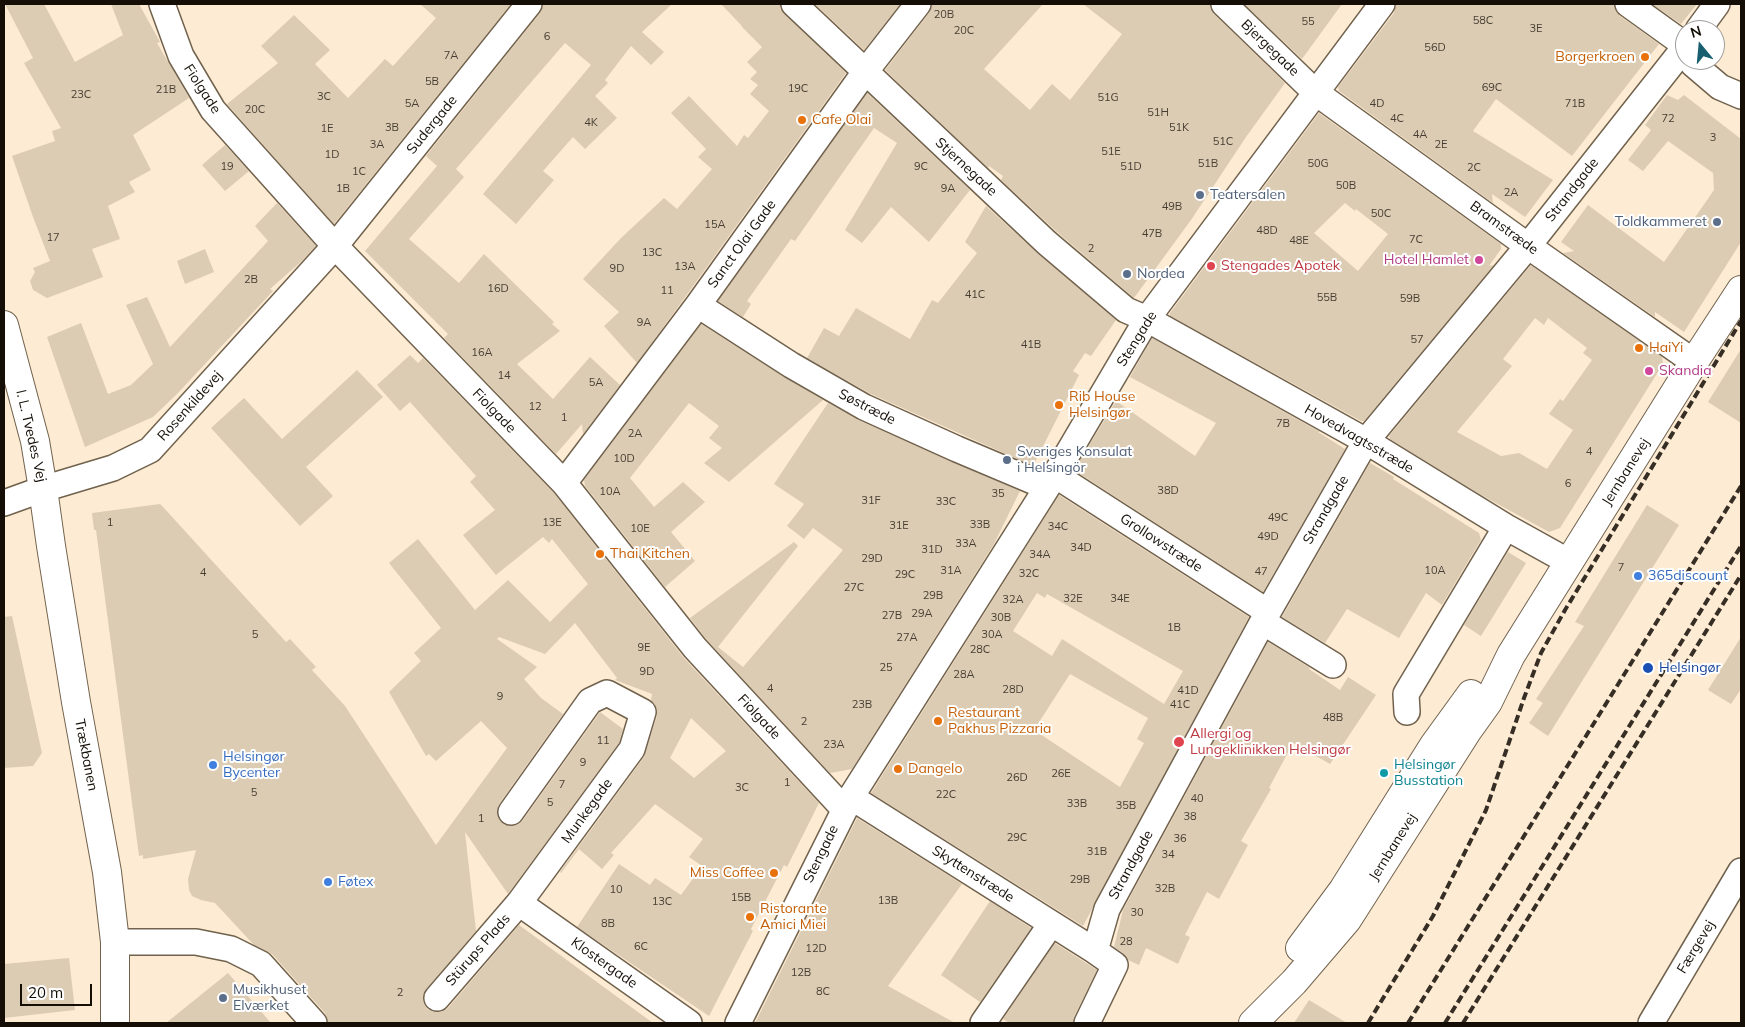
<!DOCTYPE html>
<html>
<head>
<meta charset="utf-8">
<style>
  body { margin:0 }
  #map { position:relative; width:1745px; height:1027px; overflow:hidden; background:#fdebd3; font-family:Mulish,sans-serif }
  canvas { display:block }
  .frame { position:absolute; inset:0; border:5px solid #140e06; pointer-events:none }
  .north { position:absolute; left:1675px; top:20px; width:50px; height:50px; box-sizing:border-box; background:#fff; border:1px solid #a19f9b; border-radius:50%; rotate:343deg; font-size:14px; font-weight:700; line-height:20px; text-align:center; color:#140e06 }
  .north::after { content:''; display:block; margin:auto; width:18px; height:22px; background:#185f70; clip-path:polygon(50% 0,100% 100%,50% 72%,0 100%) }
  .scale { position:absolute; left:20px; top:984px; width:72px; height:22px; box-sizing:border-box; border:2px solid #140e06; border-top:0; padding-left:6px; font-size:15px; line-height:18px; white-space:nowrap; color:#140e06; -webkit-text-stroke:4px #fff; paint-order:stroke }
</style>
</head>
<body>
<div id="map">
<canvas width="1745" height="1027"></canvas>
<div class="frame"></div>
<div class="north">N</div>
<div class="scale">20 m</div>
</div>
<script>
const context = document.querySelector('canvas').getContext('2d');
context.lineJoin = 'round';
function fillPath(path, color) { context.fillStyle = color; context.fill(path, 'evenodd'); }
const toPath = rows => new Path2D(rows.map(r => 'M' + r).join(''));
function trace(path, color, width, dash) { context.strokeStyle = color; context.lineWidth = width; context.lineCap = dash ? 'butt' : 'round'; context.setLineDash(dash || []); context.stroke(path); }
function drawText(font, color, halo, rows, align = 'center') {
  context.font = font + ' Mulish,sans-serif'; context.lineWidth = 4; context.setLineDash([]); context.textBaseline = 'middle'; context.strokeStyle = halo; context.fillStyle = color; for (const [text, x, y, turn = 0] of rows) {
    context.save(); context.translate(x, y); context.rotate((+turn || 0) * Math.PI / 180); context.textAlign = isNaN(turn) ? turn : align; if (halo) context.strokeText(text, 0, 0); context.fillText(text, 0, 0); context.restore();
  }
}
const building = toPath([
  [5,4,44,4,75,62,123,35,111,4,139,4,160,42,157,43,189,98,133,135,151,170,129,182,135,192,108,206,120,239,92,249,103,277,47,298,33,290,30,281,35,272,33,268,50,261,33,217,12,156,55,141,52,131,61,128,24,63,33,58],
  [420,4,511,4,334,224,227,104,278,63,261,46,294,15,330,50,315,64,348,98,385,59,393,66,436,18],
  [543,4,672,4,642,32,664,52,651,65,631,46,605,80,608,83,595,96,617,118,585,149,573,137,543,171,554,180,516,224,483,194,591,65,565,43,456,169,464,177,409,239,459,283,484,254,554,322,552,324,560,331,517,364,553,399,590,357,620,385,583,434,582,424,556,454,444,338,448,334,365,251,437,166,426,156,540,13],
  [721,4,780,4,780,9,784,14,846,73,686,296,637,363,604,326,619,312,583,279,621,238,664,198,677,209,712,169,698,157,706,149,671,113,689,96,737,146,744,135,748,138,769,111,750,94,758,85,750,79,757,72,747,62,762,47,742,27,741,25],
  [815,4,900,4,864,50],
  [932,4,1043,4,984,69,1030,110,1052,84,1070,100,1122,34,1083,4,1210,4,1210,8,1214,14,1285,83,1246,137,1191,220,1134,298,1057,232,1001,180,1003,176,989,166,988,168,885,70,929,13],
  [1244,4,1342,4,1302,59],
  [1396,4,1614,4,1615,10,1620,16,1659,44,1572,156,1496,99,1473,131,1553,180,1525,217,1492,194,1493,203,1339,91,1338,87,1394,13],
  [1652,4,1697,4,1681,24],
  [867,93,970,190,929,242,891,207,862,243,845,230,897,143,874,128,795,241,791,239,747,301,751,304,743,317,718,301],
  [1667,95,1678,100,1684,95,1741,139,1741,242,1684,332,1655,312,1655,317,1563,253,1574,251,1561,242,1588,205,1664,262,1714,190,1713,173,1668,141,1643,171,1628,160,1651,130,1645,125],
  [1319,113,1501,244,1501,249,1489,266,1494,265,1364,421,1361,421,1170,316,1170,313],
  [1345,203,1355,211,1356,209,1388,234,1358,271,1314,233],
  [225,145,249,171,225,191,202,165],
  [277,203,316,246,302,261,270,289,273,291,178,393,153,417,85,447,47,337,81,323,108,394,131,385,153,364,126,305,147,297,170,347,268,241,255,226],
  [986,206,1037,253,1116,320,1091,356,1085,353,1073,371,1079,375,1033,466,871,394,807,358,824,328,839,336,856,308,910,339,932,300,938,303,977,253,965,242],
  [205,249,214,272,185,284,177,261],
  [1531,265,1662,357,1663,364,1560,528,1549,532,1481,495,1390,439,1389,436],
  [1535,318,1544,325,1548,318,1587,348,1583,353,1592,360,1563,401,1560,399,1549,414,1573,430,1547,469,1519,453,1501,456,1457,432,1512,366,1503,359],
  [701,324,784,377,823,400,729,482,704,463,722,448,709,438,719,426,689,403,630,478,654,507,683,482,705,502,671,532,695,561,665,587,585,486,584,480],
  [1152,338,1320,432,1318,432,1345,449,1263,592,1074,470,1116,401,1195,456,1216,423,1130,377],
  [1741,349,1741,423,1708,402],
  [410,355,418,363,423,358,553,492,684,658,819,803,787,867,784,865,751,929,753,931,709,1016,577,927,619,864,650,885,655,878,681,895,702,866,689,857,703,839,655,804,611,853,614,855,602,869,579,849,561,873,560,872,644,757,657,716,657,709,651,700,652,694,615,680,617,678,575,623,545,654,499,637,497,639,537,667,524,679,541,698,563,714,499,804,497,811,498,818,503,824,510,826,517,825,523,820,600,712,623,729,619,743,508,894,465,832,476,931,426,989,423,995,423,1002,427,1009,434,1012,441,1012,448,1008,519,925,653,1023,328,1023,325,1013,272,954,254,945,215,903,201,900,192,896,189,890,188,879,196,850,143,859,143,855,139,856,96,530,94,530,92,513,160,504,164,508,286,642,290,639,316,667,312,670,345,706,436,845,507,748,481,721,436,761,429,754,426,756,389,692,421,661,414,653,441,628,389,563,418,539,475,610,508,580,550,622,588,584,552,539,549,543,543,537,496,575,463,535,495,510,470,482,476,476,410,402,400,411,377,385],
  [691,718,726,751,694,778,670,758],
  [357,370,383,397,306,467,333,496,300,526,211,428,244,398,282,439],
  [828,403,858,420,1020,491,994,544,852,769,830,773,706,639,690,618,794,542,798,546,718,647,743,667,843,550,813,528,804,539,787,526,804,504,774,484],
  [1370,463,1394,477,1393,479,1479,533,1481,540,1442,605,1426,593,1399,638,1347,609,1325,643,1282,617],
  [1059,495,1249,617,1083,926,871,793],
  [1037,593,1045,598,1047,594,1183,671,1164,704,1062,639,1052,656,1013,631],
  [1070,674,1148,718,1137,739,1144,743,1120,787,1034,730],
  [1647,505,1679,525,1548,736,1529,723,1543,703,1536,699,1584,626,1575,622],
  [1508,552,1526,563,1481,636,1464,625],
  [12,616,42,753,33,766,4,768,4,617],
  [1741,637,1741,689,1731,704,1708,690],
  [1268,642,1310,668,1309,669,1340,690,1348,677,1376,695,1330,764,1293,743,1269,788,1271,789,1241,841,1248,845,1219,899,1207,892,1185,935,1190,937,1178,964,1146,948,1139,965,1128,960,1124,954,1114,947,1123,910],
  [857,818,962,884,888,986,955,1023,755,1023],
  [990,901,1031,928,980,1002,941,975],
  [1055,943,1097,970,1074,1017,1073,1023,1009,1023,1003,1019],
  [69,958,75,1010,4,1018,4,964],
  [228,973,271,1023,166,1023],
  [1309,1000,1347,1023,1294,1023]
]);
const minor = toPath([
  [162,4,181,56,213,110,335,246,564,483,695,648,844,809],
  [794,4,1047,243,1126,310,1147,319,1366,441,1506,527,1569,562],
  [1224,4,1315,92,1528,246,1694,362],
  [1628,4,1685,45],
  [1698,30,1717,4],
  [1691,60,1693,64,1720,87,1741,96],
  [698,305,791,365,864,407,957,449,1047,487],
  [1055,475,1268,612],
  [564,483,698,305,865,72,918,4],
  [4,503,43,489,113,468,150,450,335,246,529,4],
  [1263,622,1333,665],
  [1407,712,1406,694,1506,527],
  [851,797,1095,951],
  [519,903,689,1023],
  [115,942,196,942,231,949,261,964,314,1023],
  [437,998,519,903,632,749,643,712,607,693,590,701,511,812],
  [738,1023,851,797,1055,475,1147,319,1382,4],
  [983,1023,1051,924],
  [1087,1023,1115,965,1095,951,1107,909,1268,612,1366,441,1528,246,1685,47],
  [1651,1023,1741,871]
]);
const major = toPath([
  [4,325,35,441,43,489,51,546,76,702,107,872,115,942,115,1023],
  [1300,948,1343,890,1434,745,1471,694],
  [1253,1023,1294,982,1347,920,1468,730,1488,702,1511,655,1694,362,1741,290]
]);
const rail = toPath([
  [1368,1023,1433,916,1486,810,1524,698,1541,653,1565,610,1741,321],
  [1408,1023,1741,486],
  [1445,1023,1741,546],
  [1463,1023,1741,575]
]);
const markers = [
  [1645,57,5,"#e8710a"],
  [802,120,5,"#e8710a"],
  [1200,195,5,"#5c6f8a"],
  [1717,222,5,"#5c6f8a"],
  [1479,260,5,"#d1479c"],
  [1211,266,5,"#e0444e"],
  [1127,274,5,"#5c6f8a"],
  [1639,348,5,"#e8710a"],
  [1649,371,5,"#d1479c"],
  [1059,405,5,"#e8710a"],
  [1007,460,5,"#5c6f8a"],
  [600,554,5,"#e8710a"],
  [1638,576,5,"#3f7fe0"],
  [1648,668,6,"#1a4fb4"],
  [938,721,5,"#e8710a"],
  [1179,742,6,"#e0444e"],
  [213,765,5,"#3f7fe0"],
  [898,769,5,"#e8710a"],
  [1384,773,5,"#0f9aa8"],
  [774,873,5,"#e8710a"],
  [328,882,5,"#3f7fe0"],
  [750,917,5,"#e8710a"],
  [223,998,5,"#5c6f8a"]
];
const numberNames = [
  ["20B",944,15],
  ["58C",1483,21],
  ["55",1308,22],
  ["3E",1536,29],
  ["20C",964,31],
  ["6",547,37],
  ["56D",1435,48],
  ["7A",451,56],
  ["5B",432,82],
  ["69C",1492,88],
  ["19C",798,89],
  ["21B",166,90],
  ["23C",81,95],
  ["3C",324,97],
  ["51G",1108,98],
  ["5A",412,104],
  ["4D",1377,104],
  ["71B",1575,104],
  ["20C",255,110],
  ["51H",1158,113],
  ["4C",1397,119],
  ["72",1668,119],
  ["4K",591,123],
  ["3B",392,128],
  ["51K",1179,128],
  ["1E",327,129],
  ["4A",1420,135],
  ["3",1713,138],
  ["51C",1223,142],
  ["3A",377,145],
  ["2E",1441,145],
  ["51E",1111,152],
  ["1D",332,155],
  ["51B",1208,164],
  ["50G",1318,164],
  ["19",227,167],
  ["9C",921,167],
  ["51D",1131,167],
  ["2C",1474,168],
  ["1C",359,172],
  ["50B",1346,186],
  ["1B",343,189],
  ["9A",948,189],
  ["2A",1511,193],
  ["49B",1172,207],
  ["50C",1381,214],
  ["15A",715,225],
  ["48D",1267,231],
  ["47B",1152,234],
  ["17",53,238],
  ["7C",1416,240],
  ["48E",1299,241],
  ["2",1091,249],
  ["13C",652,253],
  ["13A",685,267],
  ["9D",617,269],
  ["2B",251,280],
  ["16D",498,289],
  ["11",667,291],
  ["41C",975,295],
  ["55B",1327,298],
  ["59B",1410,299],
  ["9A",644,323],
  ["57",1417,340],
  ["41B",1031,345],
  ["16A",482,353],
  ["14",504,376],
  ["5A",596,383],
  ["12",535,407],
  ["1",564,418],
  ["7B",1283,424],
  ["2A",635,434],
  ["4",1589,452],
  ["10D",624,459],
  ["6",1568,484],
  ["38D",1168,491],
  ["10A",610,492],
  ["35",998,494],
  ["31F",871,501],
  ["33C",946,502],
  ["49C",1278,518],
  ["1",110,523],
  ["13E",552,523],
  ["33B",980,525],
  ["31E",899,526],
  ["34C",1058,527],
  ["10E",640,529],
  ["49D",1268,537],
  ["33A",966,544],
  ["34D",1081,548],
  ["31D",932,550],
  ["34A",1040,555],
  ["29D",872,559],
  ["7",1621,568],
  ["31A",951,571],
  ["10A",1435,571],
  ["47",1261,572],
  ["4",203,573],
  ["32C",1029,574],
  ["29C",905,575],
  ["27C",854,588],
  ["29B",933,596],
  ["32E",1073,599],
  ["34E",1120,599],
  ["32A",1013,600],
  ["29A",922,614],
  ["27B",892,616],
  ["30B",1001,618],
  ["1B",1174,628],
  ["5",255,635],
  ["30A",992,635],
  ["27A",907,638],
  ["9E",644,648],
  ["28C",980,650],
  ["25",886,668],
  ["9D",647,672],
  ["28A",964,675],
  ["4",770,689],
  ["28D",1013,690],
  ["41D",1188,691],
  ["9",500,697],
  ["23B",862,705],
  ["41C",1180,705],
  ["48B",1333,718],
  ["2",804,722],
  ["11",603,741],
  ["23A",834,745],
  ["9",583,763],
  ["26E",1061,774],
  ["26D",1017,778],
  ["1",787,783],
  ["7",562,785],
  ["3C",742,788],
  ["5",254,793],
  ["22C",946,795],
  ["40",1197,799],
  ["5",550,803],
  ["33B",1077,804],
  ["35B",1126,806],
  ["38",1190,817],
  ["1",481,819],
  ["29C",1017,838],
  ["36",1180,839],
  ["31B",1097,852],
  ["34",1168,855],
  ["29B",1080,880],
  ["32B",1165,889],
  ["10",616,890],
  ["15B",741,898],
  ["13B",888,901],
  ["13C",662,902],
  ["30",1137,913],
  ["8B",608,924],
  ["28",1126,942],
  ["6C",641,947],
  ["12D",816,949],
  ["12B",801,973],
  ["8C",823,992],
  ["2",400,993]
];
const streetNames = [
  ["Bjergegade",1270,48,44],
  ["Fiolgade",202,89,57],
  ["Sudergade",432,125,-51],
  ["Stjernegade",966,167,43],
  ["Strandgade",1572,190,-52],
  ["Bramstræde",1504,228,36],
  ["Sanct Olai Gade",742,244,-54],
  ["Stengade",1137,339,-58],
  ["Rosenkildevej",190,406,-48],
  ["Søstræde",867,407,27],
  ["Fiolgade",494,411,46],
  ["I. L. Tvedes Vej",31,436,77],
  ["Hovedvagtsstræde",1359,439,30],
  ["Jernbanevej",1626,472,-58],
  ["Strandgade",1326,510,-60],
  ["Grollowstræde",1161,543,33],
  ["Fiolgade",759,717,47],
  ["Trækbanen",86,755,79],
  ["Munkegade",587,811,-54],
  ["Jernbanevej",1393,847,-58],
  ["Stengade",821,854,-64],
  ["Strandgade",1131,865,-61],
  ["Skyttenstræde",973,874,32],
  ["Færgevej",1696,947,-59],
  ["Stürups Plads",478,950,-49],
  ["Klostergade",604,963,35]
];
const foodNames = [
  ["Borgerkroen",1635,57,"right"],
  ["Cafe Olai",812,120],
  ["HaiYi",1649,348],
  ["Rib House",1069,397],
  ["Helsingør",1069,413],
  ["Thai Kitchen",610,554],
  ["Restaurant",948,713],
  ["Pakhus Pizzaria",948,729],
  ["Dangelo",908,769],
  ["Miss Coffee",764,873,"right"],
  ["Ristorante",760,909],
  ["Amici Miei",760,925]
];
const serviceNames = [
  ["Teatersalen",1210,195],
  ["Toldkammeret",1707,222,"right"],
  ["Nordea",1137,274],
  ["Sveriges Konsulat",1017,452],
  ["i Helsingör",1017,468],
  ["Musikhuset",233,990],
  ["Elværket",233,1006]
];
const hotelNames = [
  ["Hotel Hamlet",1469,260],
  ["Skandia",1659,371,"left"]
];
const healthNames = [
  ["Stengades Apotek",1221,266],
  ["Allergi og",1190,734],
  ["Lungeklinikken Helsingør",1190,750]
];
const shopNames = [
  ["365discount",1648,576],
  ["Helsingør",223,757],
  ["Bycenter",223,773],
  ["Føtex",338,882]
];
const transitNames = [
  ["Helsingør",1659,668]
];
const cultureNames = [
  ["Helsingør",1394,765],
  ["Busstation",1394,781]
];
fillPath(building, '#ddccb4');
trace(minor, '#71624d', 28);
trace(major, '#71624d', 30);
trace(minor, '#fff', 25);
trace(major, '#fff', 28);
trace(rail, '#362e24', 4, [8, 4]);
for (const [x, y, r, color] of markers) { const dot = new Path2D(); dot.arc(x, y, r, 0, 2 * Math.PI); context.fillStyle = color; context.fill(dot); trace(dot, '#fff', 2); }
drawText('11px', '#463e32', null, numberNames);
drawText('14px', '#140e06', '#fff', streetNames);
drawText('14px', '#c56008', '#fff', foodNames, 'left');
drawText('14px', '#4e5e75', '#fff', serviceNames, 'left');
drawText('14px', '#b23c85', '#fff', hotelNames, 'right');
drawText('14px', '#be3a42', '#fff', healthNames, 'left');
drawText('14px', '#366cbe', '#fff', shopNames, 'left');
drawText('14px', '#164399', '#fff', transitNames, 'left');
drawText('14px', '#0d838f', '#fff', cultureNames, 'left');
</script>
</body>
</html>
